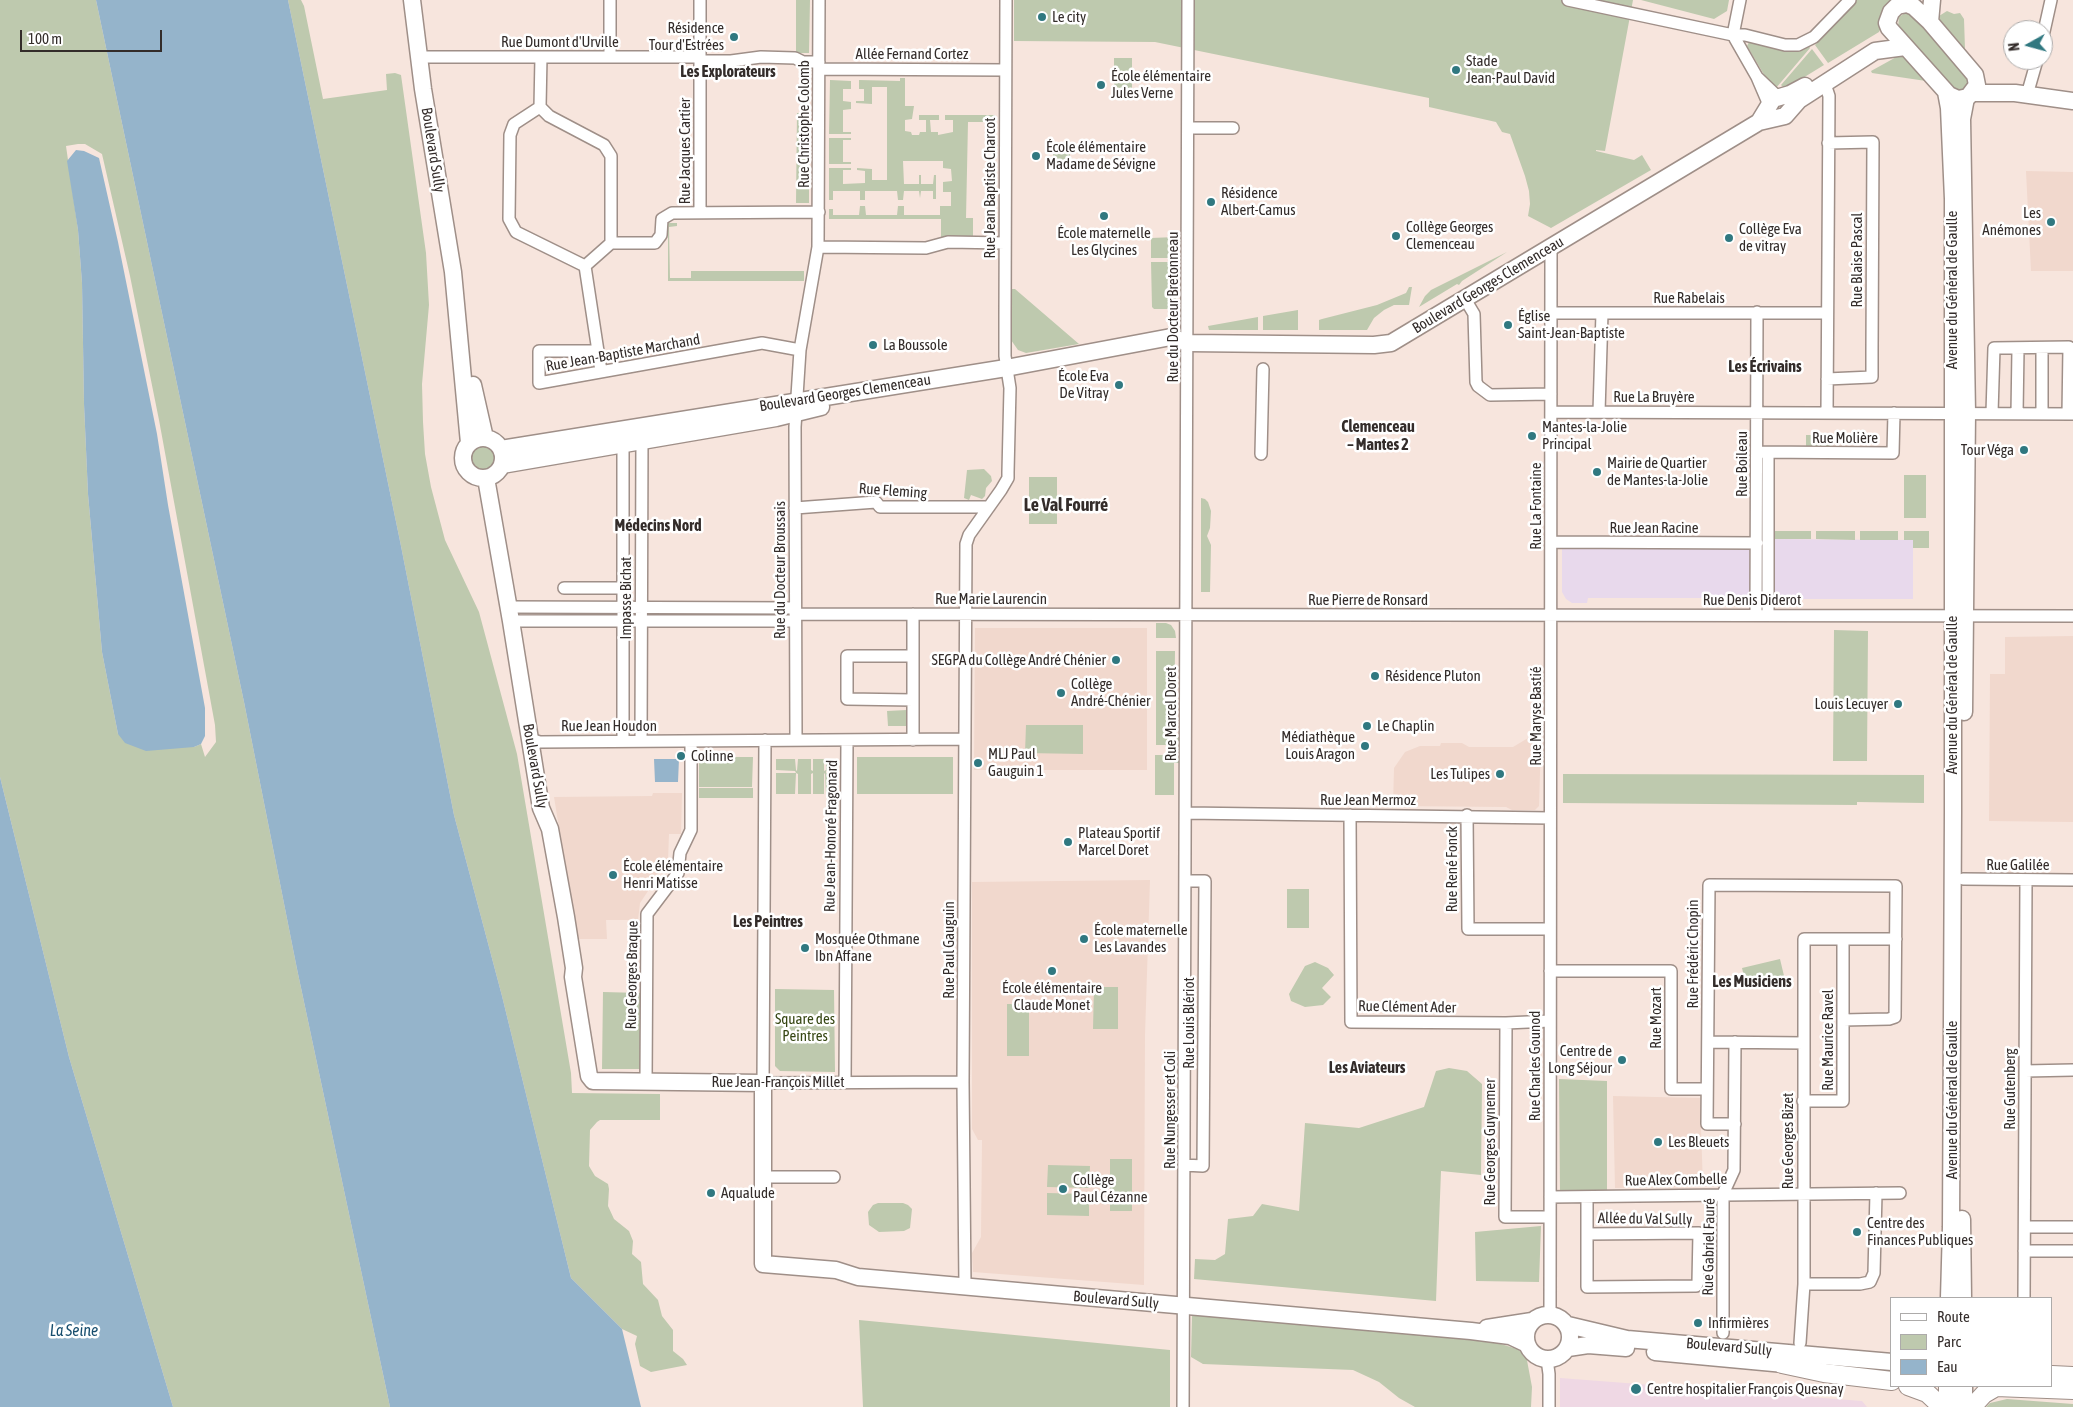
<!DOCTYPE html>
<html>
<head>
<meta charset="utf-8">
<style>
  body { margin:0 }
  #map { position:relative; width:2073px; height:1407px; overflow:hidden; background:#f7e5dd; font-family:"Asap Condensed",sans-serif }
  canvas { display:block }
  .legend { position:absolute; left:1890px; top:1297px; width:162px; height:90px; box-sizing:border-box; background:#fff; border:1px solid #adabaa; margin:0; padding:6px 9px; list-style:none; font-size:15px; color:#332c2a }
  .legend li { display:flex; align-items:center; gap:10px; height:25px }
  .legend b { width:25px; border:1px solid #adabaa }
  .north { position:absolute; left:2003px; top:20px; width:50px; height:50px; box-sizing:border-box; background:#fff; border:1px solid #adabaa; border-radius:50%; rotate:263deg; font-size:14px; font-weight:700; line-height:20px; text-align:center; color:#332c2a }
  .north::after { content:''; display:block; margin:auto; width:18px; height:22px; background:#307880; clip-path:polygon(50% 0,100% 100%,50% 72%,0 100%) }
  .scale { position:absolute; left:20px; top:30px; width:142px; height:22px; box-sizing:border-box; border:2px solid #332c2a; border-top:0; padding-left:6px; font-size:15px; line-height:18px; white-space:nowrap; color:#332c2a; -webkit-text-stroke:4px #fff; paint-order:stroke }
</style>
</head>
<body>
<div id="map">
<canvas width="2073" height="1407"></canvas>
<ul class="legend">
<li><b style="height:6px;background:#fff"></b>Route</li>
<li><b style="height:14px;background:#bec9ae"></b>Parc</li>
<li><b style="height:14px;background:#95b4cb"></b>Eau</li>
</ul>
<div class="north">N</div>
<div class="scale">100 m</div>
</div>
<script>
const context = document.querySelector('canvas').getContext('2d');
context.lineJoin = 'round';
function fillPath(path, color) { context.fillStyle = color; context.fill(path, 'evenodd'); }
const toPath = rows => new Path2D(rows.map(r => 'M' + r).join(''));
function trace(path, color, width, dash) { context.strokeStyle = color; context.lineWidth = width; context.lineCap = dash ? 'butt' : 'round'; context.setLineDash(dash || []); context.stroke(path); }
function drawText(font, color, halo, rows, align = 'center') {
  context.font = font + ' "Asap Condensed",sans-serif'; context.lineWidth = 5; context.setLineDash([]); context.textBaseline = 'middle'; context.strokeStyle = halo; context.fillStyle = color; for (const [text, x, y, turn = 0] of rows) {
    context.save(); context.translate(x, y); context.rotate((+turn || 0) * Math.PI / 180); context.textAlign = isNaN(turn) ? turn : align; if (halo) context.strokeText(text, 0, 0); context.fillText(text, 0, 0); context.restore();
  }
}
const commercial = toPath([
  [1769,539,1913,540,1913,599,1769,599],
  [1562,547,1751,547,1751,603,1738,603,1737,598,1588,598,1587,603,1572,603,1566,599,1562,592]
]);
const built = toPath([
  [2026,171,2073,172,2073,271,2031,271],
  [975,628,1147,628,1147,770,974,770],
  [2073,636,2073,822,1989,821,1990,674,2005,674,2005,637],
  [1528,738,1541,740,1539,806,1535,810,1512,810,1506,807,1393,806,1394,768,1405,752,1420,746,1440,746,1441,743,1462,743,1469,747,1513,747],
  [653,793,682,793,681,834,669,834,668,861,640,903,638,920,606,920,607,939,577,939,554,797,652,796],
  [1150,880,1145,1035,1144,1285,973,1272,972,1253,981,1237,982,1140,978,1140,972,1129,972,882],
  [1613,1096,1700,1098,1703,1187,1615,1188]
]);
const medical = toPath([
  [1560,1378,1862,1401,1867,1407,1560,1407]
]);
const green = toPath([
  [0,0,96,0,244,702,297,969,390,1407,173,1407,69,1057,0,777],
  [78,144,85,144,102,154,130,276,159,420,215,725,216,742,205,757,201,744,194,747,118,734,102,652,88,494,84,404,82,283,78,230,66,146],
  [288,0,301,0,304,6,323,99,387,90,386,74,395,73,401,75,426,253,429,305,422,384,423,422,425,454,431,487,445,540,479,612,517,754,571,1073,572,1093,660,1094,660,1120,600,1120,597,1122,590,1130,589,1166,595,1176,608,1184,609,1189,608,1206,614,1219,629,1231,633,1241,632,1254,641,1262,643,1284,658,1300,662,1316,673,1330,673,1351,683,1359,687,1365,651,1372,640,1366,635,1344,637,1336,622,1329,571,1278,502,996,454,815,400,541],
  [796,0,810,0,809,53,796,53],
  [1014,0,1633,0,1605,151,1596,150,1596,151,1634,160,1642,155,1651,170,1551,228,1528,216,1530,204,1529,191,1525,176,1510,134,1502,132,1496,122,1429,107,1429,98,1155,42,1014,41],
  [1641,0,1729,0,1727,11,1714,19],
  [1857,0,1894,0,1879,32,1828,63,1815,45],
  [1947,11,1954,14,1960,13,1964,19,1965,49,1940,20,1939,16],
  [1905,13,1915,15,1970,81,1965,90,1960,91,1952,89,1898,27,1899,17],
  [1749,42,1788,51,1809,46,1810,48,1776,88,1769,83,1747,46],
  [1812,49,1824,65,1785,89,1781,85],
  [1900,55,1903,57,1926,81,1872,73,1871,71],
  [1114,58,1132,58,1132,90,1114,90],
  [900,78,905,78,905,106,914,106,912,119,905,120,905,131,911,132,912,135,919,135,920,132,926,132,926,120,919,120,919,115,939,115,939,120,930,120,931,132,938,132,938,135,953,132,953,120,945,120,945,115,995,115,994,128,985,128,985,122,968,122,966,218,973,218,973,237,941,237,941,219,829,219,829,209,833,209,833,215,859,215,860,206,865,206,866,215,897,215,898,206,904,206,904,215,940,215,940,206,951,206,951,192,943,192,943,182,952,181,951,169,943,168,943,161,903,161,904,184,919,184,919,175,921,175,921,184,933,184,934,175,936,175,936,199,933,199,933,191,921,191,920,198,919,191,904,191,903,200,898,200,897,191,865,191,865,200,860,200,860,191,833,191,833,200,829,200,829,168,851,168,851,170,843,170,843,184,865,183,865,171,857,170,857,168,872,169,872,180,887,180,887,87,872,87,872,104,856,103,856,101,864,101,864,89,859,89,859,80,900,81],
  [830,80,851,81,851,89,843,89,843,101,851,102,851,109,843,110,843,132,851,132,851,134,829,134],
  [797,113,809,113,809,203,796,203],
  [829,138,851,138,851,140,843,140,843,162,851,162,851,164,829,164],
  [1053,143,1070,143,1070,169,1053,169],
  [668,223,677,223,677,226,669,227,670,278,691,278,691,271,804,271,804,281,668,281],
  [1176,237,1181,240,1182,244,1176,244,1176,258,1151,258,1151,238],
  [1507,252,1462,281,1459,285,1457,284,1419,307,1425,296,1431,290],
  [1151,262,1176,262,1176,309,1154,309,1152,307],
  [1409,287,1412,287,1409,305,1394,305,1384,310,1374,318,1367,330,1319,330,1319,320,1322,319,1377,305,1406,293],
  [1012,289,1015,289,1079,344,1026,353,1018,350,1011,340],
  [1298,310,1298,330,1263,330,1263,316],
  [1258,317,1258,330,1209,330,1208,326],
  [1806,435,1832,435,1832,447,1806,447],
  '468 460a14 14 0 1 1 28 0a14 14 0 1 1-28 0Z',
  [984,469,991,476,992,481,986,488,985,496,982,499,971,495,969,500,964,498,967,470],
  [1904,475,1926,475,1926,518,1904,518],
  [1029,477,1057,477,1057,524,1029,524],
  [1201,498,1205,499,1208,502,1211,511,1210,528,1207,536,1211,545,1210,592,1201,592],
  [1769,531,1811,531,1811,539,1769,539],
  [1816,531,1855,531,1855,540,1816,539],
  [1860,531,1898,531,1898,540,1860,540],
  [1904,531,1929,531,1929,548,1913,548,1913,540,1904,540],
  [1156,623,1166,623,1171,625,1175,631,1176,638,1156,638],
  [1834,630,1868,631,1867,761,1833,761],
  [1156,651,1175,651,1174,737,1181,737,1181,739,1174,745,1156,745],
  [907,710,907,726,888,726,887,711],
  [1026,725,1083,725,1083,754,1025,753],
  [1155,755,1174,755,1180,759,1180,763,1174,763,1174,795,1155,795],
  [699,757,753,757,752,787,699,787],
  [857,757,953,757,953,794,857,794],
  [776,759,795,759,796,770,797,771,798,759,811,759,811,770,813,771,813,759,824,759,824,771,826,770,826,759,834,759,834,771,826,771,826,773,834,773,834,794,826,794,825,773,824,774,824,794,813,794,813,773,811,774,811,794,798,794,798,774,796,773,795,794,776,794,776,773,796,773,795,771,776,770],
  [1563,774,1924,775,1924,803,1857,802,1857,805,1563,803],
  [699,788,753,788,753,798,699,798],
  [1287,889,1309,889,1309,928,1287,928],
  [1780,959,1785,980,1747,989,1742,968],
  [1315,962,1328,968,1334,975,1322,988,1331,997,1323,1005,1305,1007,1291,1001,1289,994,1305,966],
  [1094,987,1118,987,1118,1029,1093,1029],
  [775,989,834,990,835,1072,780,1071,775,1066],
  [603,992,641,993,640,1069,602,1069],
  [1007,1004,1029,1004,1029,1056,1007,1056],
  [1449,1068,1467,1071,1482,1084,1481,1175,1441,1171,1436,1301,1194,1279,1195,1259,1215,1260,1225,1254,1228,1219,1253,1216,1262,1204,1299,1211,1305,1123,1359,1128,1424,1107,1436,1071],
  [1559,1079,1607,1081,1607,1192,1560,1193],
  [1110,1159,1132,1159,1132,1211,1110,1211],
  [1048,1165,1090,1166,1089,1188,1047,1187],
  [1047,1193,1089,1194,1089,1216,1047,1215],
  [903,1203,908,1205,912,1209,910,1228,904,1231,879,1232,869,1225,868,1212,873,1205,878,1203],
  [1541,1226,1539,1282,1476,1281,1475,1232],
  [1192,1315,1488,1340,1517,1349,1526,1355,1532,1387,1531,1407,1415,1407,1399,1398,1379,1382,1353,1370,1203,1364,1191,1357],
  [859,1320,1170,1350,1170,1407,863,1407],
  [2007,1399,2073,1404,2073,1407,1986,1407,1990,1403]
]);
const water = toPath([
  [96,0,288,0,400,541,454,815,502,996,571,1278,622,1329,641,1407,390,1407,297,969,244,702],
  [76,150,84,151,99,158,118,242,157,434,168,505,205,708,205,736,201,744,194,747,146,751,125,743,118,734,102,652,88,494,84,404,82,283,78,230,67,161],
  [654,759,679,759,678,782,655,782],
  [0,777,69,1057,173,1407,0,1407]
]);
const street = toPath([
  [1568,0,1733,35,1757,77],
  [1740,0,1733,35,1745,35,1785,45,1798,45,1814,37,1850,0],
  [2043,36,2051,0],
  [419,57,700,57],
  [541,57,540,107,549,116,604,145,611,156,611,243,585,266],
  [610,57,610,0],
  [700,61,731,61,761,57,795,58,803,62,819,62],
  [819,69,1005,70],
  [1825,84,1829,96,1827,413],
  [2027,95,2037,60],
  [1769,105,1757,77,1778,97],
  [540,107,514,124,510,135,509,219,516,232,585,266],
  [1188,128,1233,128],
  [700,212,700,0],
  [611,243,655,243,661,235,662,219,672,213,819,212],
  [818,247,926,248,948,242,1005,243],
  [585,266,601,371],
  [1465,299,1474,314,1476,382,1478,386,1490,395,1551,394],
  [1551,313,1827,313],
  [597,351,539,351,539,383,762,343,800,350],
  [1827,379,1872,377,1872,350,1873,142,1828,143],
  [1551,412,2073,414],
  [1599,412,1602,313],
  [1992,413,1994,348,2069,347,2068,414],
  [2017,414,2018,349],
  [2042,414,2042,348],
  [1757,452,1893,453,1894,413],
  [1261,454,1263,369],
  [795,508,876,502,880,507,989,507],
  [1551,542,1757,543],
  [564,588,623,588],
  [508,607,795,608],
  [795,614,2073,616],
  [913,614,913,740],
  [1756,615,1757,312],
  [1768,615,1768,453],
  [511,621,795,621],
  [913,656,847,656,847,699,913,700],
  [529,735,533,740,540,742,965,739],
  [623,740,623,438],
  [641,740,642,435],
  [765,740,763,1083,963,1082],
  [796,740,795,427,800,350,818,247,819,0],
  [1186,813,1550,818],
  [1350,815,1351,1022,1506,1023,1550,1021],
  [1467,815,1468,929,1550,929],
  [1963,879,2073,880],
  [1550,971,1671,971,1671,1089,1707,1089],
  [1506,1023,1505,1217,1550,1217],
  [1708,1042,1804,1043],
  [2025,1071,2073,1070],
  [646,1082,647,914,678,873,680,853,691,830,691,741],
  [845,1082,847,741],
  [1803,1101,1843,1101,1843,939],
  [1735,1124,1707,1124,1709,885,1896,886,1895,1017,1889,1019,1843,1020],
  [1184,1165,1203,1166,1205,881,1185,881],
  [763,1177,834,1177],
  [1550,1197,1900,1193],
  [1587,1197,1587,1287,1696,1286,1698,1282,1699,1233,1587,1234],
  [2025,1227,2073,1227],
  [2024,1251,2073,1251],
  [1804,1284,1860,1284,1870,1282,1874,1273,1876,1193],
  [965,1286,963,1082,966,544,969,535,1001,490,1008,478,1008,472,1010,388,1005,356,1005,315,1006,0],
  [2024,1298,2026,880],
  [1550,1314,1551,247],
  [1723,1333,1723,1194,1734,1170,1735,1042],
  [1800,1343,1804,1284,1804,939,1896,939],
  [1547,1359,1549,1374,1549,1407],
  [1183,1407,1188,0]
]);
const secondary = toPath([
  [412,0,423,89,453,272,469,443],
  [1907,4,1914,7,1930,22,1975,75,1977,85,1968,97,1958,99,1949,95,1889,28,1887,23,1891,12,1897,6,1907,4],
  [1930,22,1932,0],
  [1946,92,1949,108,1953,199,1953,812,1951,1227,1949,1298],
  [1972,93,2015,93,2073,101],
  [1759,122,1773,99,1790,94,1805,86],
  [473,385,485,438],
  '463 458a20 20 0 1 1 40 0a20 20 0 1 1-40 0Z',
  [501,449,1006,368,1171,337,1188,343,1374,345,1391,343,1759,122,1785,116,1799,100,1875,51,1905,47],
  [502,465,776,418,821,407],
  [486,478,511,621,541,808,550,829,566,917,574,968,573,977,589,1076,593,1081,763,1083,763,1264,836,1270,858,1277,1471,1331,1510,1336,1527,1344],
  [1964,712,1967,413,1962,119,1966,98],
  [1962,1219,1963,1298],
  '1526 1337a22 22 0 1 1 44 0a22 22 0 1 1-44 0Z',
  [1568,1325,1627,1339,1892,1362],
  [1487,1328,1532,1321],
  [1568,1348,1588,1345,1626,1348],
  [1655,1352,1795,1365],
  [1964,1386,1964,1407]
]);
const primary = toPath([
  [1782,1364,1824,1373,1892,1381],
  [2052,1375,2073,1376],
  [1908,1386,1927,1393,1942,1407],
  [1948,1407,1948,1386],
  [1972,1407,1984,1394,1996,1387,2073,1390]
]);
const markers = [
  [1042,17,5,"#307880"],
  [734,37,5,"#307880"],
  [1456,70,5,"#307880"],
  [1101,85,5,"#307880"],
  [1036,156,5,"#307880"],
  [1211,202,5,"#307880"],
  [1104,216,5,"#307880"],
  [2051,222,5,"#307880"],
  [1396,236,5,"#307880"],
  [1729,238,5,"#307880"],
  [1508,325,5,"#307880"],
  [873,345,5,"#307880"],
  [1119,385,5,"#307880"],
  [1532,436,5,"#307880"],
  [2024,450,5,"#307880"],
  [1597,472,5,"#307880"],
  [1116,660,5,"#307880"],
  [1375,676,5,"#307880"],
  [1061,693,5,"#307880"],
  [1898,704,5,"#307880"],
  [1367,726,5,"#307880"],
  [1365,746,5,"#307880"],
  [681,756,5,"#307880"],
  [978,763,5,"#307880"],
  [1500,774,5,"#307880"],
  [1068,842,5,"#307880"],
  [613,875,5,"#307880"],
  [1084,939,5,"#307880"],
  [805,948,5,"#307880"],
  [1052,971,5,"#307880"],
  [1622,1060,5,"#307880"],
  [1658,1142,5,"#307880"],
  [1063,1189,5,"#307880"],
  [711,1193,5,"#307880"],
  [1857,1232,5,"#307880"],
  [1698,1323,5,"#307880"],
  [1636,1389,6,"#307880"]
];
const poiNames = [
  ["Le city",1052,17],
  ["Résidence",724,28,"right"],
  ["Tour d'Estrées",724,45,"right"],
  ["Stade",1466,61],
  ["Jean-Paul David",1466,78],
  ["École élémentaire",1111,76],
  ["Jules Verne",1111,93],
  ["École élémentaire",1046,147],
  ["Madame de Sévigne",1046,164],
  ["Résidence",1221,193],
  ["Albert-Camus",1221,210],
  ["Les",2041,213,"right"],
  ["Anémones",2041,230,"right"],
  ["Collège Georges",1406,227],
  ["Clemenceau",1406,244],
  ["Collège Eva",1739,229],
  ["de vitray",1739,246],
  ["École maternelle",1104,233,"center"],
  ["Les Glycines",1104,250,"center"],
  ["Église",1518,316],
  ["Saint-Jean-Baptiste",1518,333],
  ["La Boussole",883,345],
  ["École Eva",1109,376,"right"],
  ["De Vitray",1109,393,"right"],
  ["Mantes-la-Jolie",1542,427],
  ["Principal",1542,444],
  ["Tour Véga",2014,450,"right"],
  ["Mairie de Quartier",1607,463],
  ["de Mantes-la-Jolie",1607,480],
  ["SEGPA du Collège André Chénier",1106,660,"right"],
  ["Résidence Pluton",1385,676],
  ["Collège",1071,684],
  ["André-Chénier",1071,701],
  ["Louis Lecuyer",1888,704,"right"],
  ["Le Chaplin",1377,726],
  ["Médiathèque",1355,737,"right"],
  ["Louis Aragon",1355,754,"right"],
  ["MLJ Paul",988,754],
  ["Gauguin 1",988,771],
  ["Colinne",691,756],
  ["Les Tulipes",1490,774,"right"],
  ["Plateau Sportif",1078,833],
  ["Marcel Doret",1078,850],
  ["École élémentaire",623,866],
  ["Henri Matisse",623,883],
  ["École maternelle",1094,930],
  ["Les Lavandes",1094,947],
  ["Mosquée Othmane",815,939],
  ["Ibn Affane",815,956],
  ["École élémentaire",1052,988,"center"],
  ["Claude Monet",1052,1005,"center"],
  ["Centre de",1612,1051,"right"],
  ["Long Séjour",1612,1068,"right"],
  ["Les Bleuets",1668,1142],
  ["Collège",1073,1180],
  ["Paul Cézanne",1073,1197],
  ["Aqualude",721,1193],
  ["Centre des",1867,1223],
  ["Finances Publiques",1867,1240],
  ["Infirmières",1708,1323],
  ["Centre hospitalier François Quesnay",1647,1389]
];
const streetNames = [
  ["Rue Dumont d'Urville",560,42],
  ["Allée Fernand Cortez",912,54],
  ["Rue Christophe Colomb",804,124,-90],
  ["Boulevard Sully",433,150,81],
  ["Rue Jacques Cartier",685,151,-90],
  ["Rue Jean Baptiste Charcot",990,188,-90],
  ["Rue Blaise Pascal",1857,260,-90],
  ["Boulevard Georges Clemenceau",1488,285,-31],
  ["Avenue du Général de Gaulle",1952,290,-90],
  ["Rue Rabelais",1689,298],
  ["Rue du Docteur Bretonneau",1173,307,-90],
  ["Rue Jean-Baptiste Marchand",623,353,-10],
  ["Boulevard Georges Clemenceau",845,393,-9],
  ["Rue La Bruyère",1654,397],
  ["Rue Molière",1845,438],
  ["Rue Boileau",1742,464,-90],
  ["Rue Fleming",893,491,4],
  ["Rue La Fontaine",1536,506,-90],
  ["Rue Jean Racine",1654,528],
  ["Rue du Docteur Broussais",780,570,-90],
  ["Impasse Bichat",626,598,-90],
  ["Rue Marie Laurencin",991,599],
  ["Rue Pierre de Ronsard",1368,600],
  ["Rue Denis Diderot",1752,600],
  ["Avenue du Général de Gaulle",1952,695,-90],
  ["Rue Marcel Doret",1171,714,-90],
  ["Rue Maryse Bastié",1536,716,-90],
  ["Rue Jean Houdon",609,726],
  ["Boulevard Sully",535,766,80],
  ["Rue Jean Mermoz",1368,800],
  ["Rue Jean-Honoré Fragonard",831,836,-89],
  ["Rue Galilée",2018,865],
  ["Rue René Fonck",1452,869,-90],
  ["Rue Paul Gauguin",949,950,-90],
  ["Rue Frédéric Chopin",1693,954,-90],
  ["Rue Georges Braque",632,975,-89],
  ["Rue Clément Ader",1407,1007,1],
  ["Rue Mozart",1656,1018,-90],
  ["Rue Louis Blériot",1189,1023,-90],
  ["Rue Maurice Ravel",1828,1040,-90],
  ["Rue Charles Gounod",1535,1066,-90],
  ["Rue Jean-François Millet",778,1082],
  ["Rue Gutenberg",2010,1089,-90],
  ["Avenue du Général de Gaulle",1952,1100,-90],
  ["Rue Nungesser et Coli",1170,1110,-90],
  ["Rue Georges Bizet",1788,1141,-90],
  ["Rue Georges Guynemer",1490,1142,-90],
  ["Rue Alex Combelle",1676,1180,-1],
  ["Allée du Val Sully",1645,1219,1],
  ["Rue Gabriel Fauré",1709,1247,-89],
  ["Boulevard Sully",1116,1300,5],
  ["Boulevard Sully",1729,1347,5]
];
const parkNames = [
  ["Square des",805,1019],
  ["Peintres",805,1036]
];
const neighbourhoodNames = [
  ["Les Explorateurs",728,72],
  ["Les Écrivains",1765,367],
  ["Clemenceau",1378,427],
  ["– Mantes 2",1378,445],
  ["Médecins Nord",658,526],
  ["Les Peintres",768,922],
  ["Les Musiciens",1752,982],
  ["Les Aviateurs",1367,1068]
];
const waterNames = [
  ["La Seine",74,1331]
];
const quarterNames = [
  ["Le Val Fourré",1066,505]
];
fillPath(commercial, '#e8d9ec');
fillPath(built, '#f1d8cd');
fillPath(medical, '#efd8e4');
fillPath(green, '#bec9ae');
fillPath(water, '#95b4cb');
trace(street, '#9f8f88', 14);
trace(secondary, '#9f8f88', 19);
trace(primary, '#9f8f88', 20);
trace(street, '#fff', 11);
trace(secondary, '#fff', 16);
trace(primary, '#fff', 18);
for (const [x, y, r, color] of markers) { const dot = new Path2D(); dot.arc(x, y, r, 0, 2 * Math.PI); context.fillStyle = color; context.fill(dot); trace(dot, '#fff', 2); }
drawText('15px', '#332c2a', '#fff', poiNames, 'left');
drawText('15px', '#332c2a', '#fff', streetNames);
drawText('15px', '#364613', '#fff', parkNames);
drawText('bold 16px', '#332c2a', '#fff', neighbourhoodNames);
drawText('italic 16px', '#174d6d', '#fff', waterNames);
drawText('bold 18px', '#332c2a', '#fff', quarterNames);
</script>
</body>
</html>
